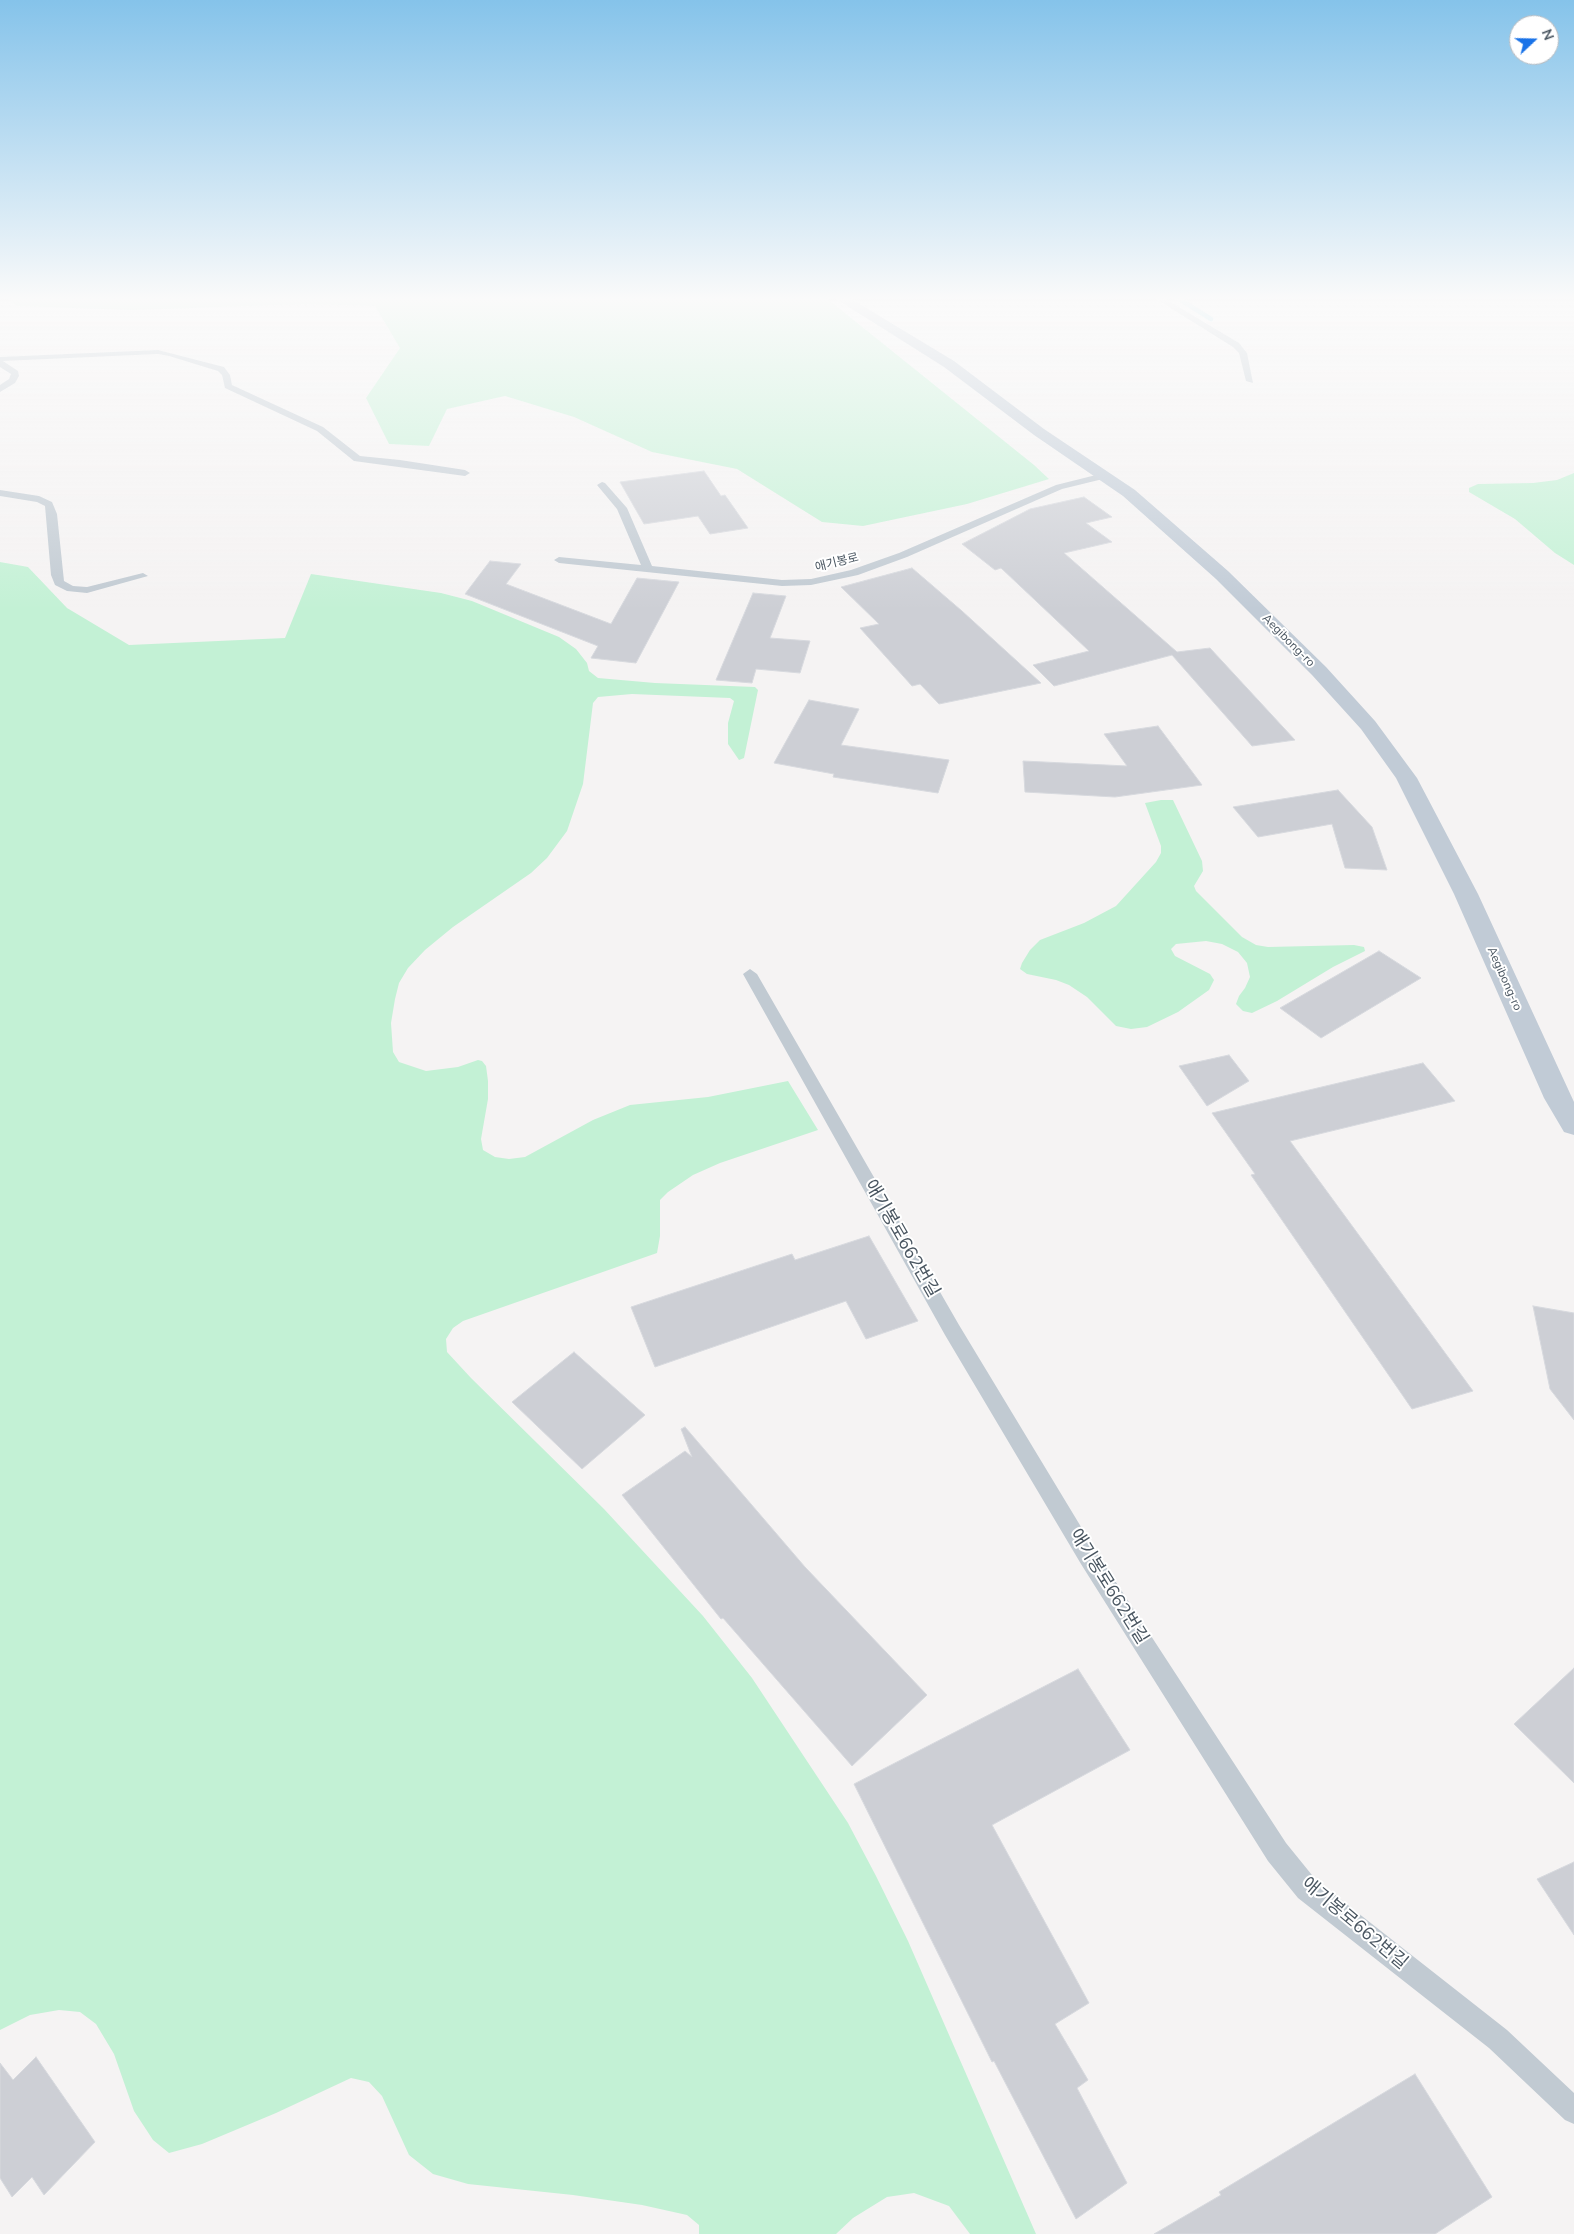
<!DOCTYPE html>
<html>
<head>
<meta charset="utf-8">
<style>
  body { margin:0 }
  #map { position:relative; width:1574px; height:2234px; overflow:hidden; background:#f5f3f3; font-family:"Nunito Sans",sans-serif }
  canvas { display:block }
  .north { position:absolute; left:1509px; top:15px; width:50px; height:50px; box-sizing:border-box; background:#fff; border:1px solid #b7bbc0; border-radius:50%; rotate:69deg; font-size:14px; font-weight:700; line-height:20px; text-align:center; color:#4a5661 }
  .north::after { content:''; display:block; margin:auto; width:18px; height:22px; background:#1a73e8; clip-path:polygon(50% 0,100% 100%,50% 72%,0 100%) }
</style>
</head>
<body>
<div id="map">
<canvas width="1574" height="2234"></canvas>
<div class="north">N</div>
</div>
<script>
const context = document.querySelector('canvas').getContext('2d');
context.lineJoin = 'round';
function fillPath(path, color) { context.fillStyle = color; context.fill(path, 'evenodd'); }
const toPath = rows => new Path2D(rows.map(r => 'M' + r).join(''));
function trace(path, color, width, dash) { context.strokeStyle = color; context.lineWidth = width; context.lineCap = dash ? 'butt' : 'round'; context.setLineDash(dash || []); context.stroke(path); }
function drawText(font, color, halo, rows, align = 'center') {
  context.font = font + ' "Nunito Sans","Noto Sans KR",sans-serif'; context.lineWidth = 4; context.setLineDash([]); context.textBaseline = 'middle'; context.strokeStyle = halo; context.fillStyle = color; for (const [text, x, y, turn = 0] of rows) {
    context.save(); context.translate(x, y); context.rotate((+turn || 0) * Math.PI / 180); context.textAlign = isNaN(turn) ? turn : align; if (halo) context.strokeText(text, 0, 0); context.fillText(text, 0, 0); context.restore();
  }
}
const green = toPath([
  [6,297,825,297,1034,465,1049,479,967,504,863,526,822,522,737,469,652,452,574,417,505,396,447,409,429,446,389,444,366,398,400,348,375,306,308,304,132,310,17,306],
  [1574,473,1574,565,1555,553,1515,519,1469,492,1469,488,1478,484,1533,483,1557,480],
  [0,562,28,567,67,608,129,645,285,638,311,574,441,593,472,601,559,637,576,649,587,663,589,671,598,678,655,683,755,687,758,690,744,758,739,760,728,744,728,723,734,701,730,698,632,694,598,697,593,703,583,784,567,831,547,858,531,873,453,927,425,950,408,968,399,983,395,999,391,1023,393,1052,399,1062,426,1071,458,1067,478,1060,482,1061,486,1066,488,1081,488,1099,481,1139,483,1150,495,1157,509,1159,525,1157,593,1120,630,1105,708,1097,788,1081,818,1130,720,1163,693,1175,668,1192,660,1200,660,1236,657,1253,463,1321,453,1328,446,1339,447,1352,471,1378,604,1509,703,1616,752,1678,848,1823,876,1876,908,1941,1036,2234,970,2234,949,2206,914,2193,887,2197,853,2218,836,2234,699,2234,699,2225,687,2215,642,2205,573,2195,468,2184,433,2174,409,2155,382,2096,369,2082,351,2078,276,2113,202,2144,169,2153,153,2140,134,2111,114,2054,96,2024,80,2012,59,2010,30,2015,0,2030],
  [1161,800,1173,800,1202,861,1203,871,1194,886,1196,891,1242,937,1256,945,1268,947,1354,945,1364,947,1365,951,1333,967,1277,1001,1252,1013,1243,1011,1236,1004,1239,996,1245,988,1250,977,1247,963,1238,952,1222,944,1206,941,1176,944,1171,949,1175,956,1210,974,1214,980,1209,990,1178,1012,1147,1027,1131,1029,1116,1026,1087,997,1069,985,1056,980,1027,974,1020,969,1022,963,1030,950,1040,940,1084,923,1116,906,1156,862,1161,853,1161,846,1145,803]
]);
const stream = toPath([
  [1176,297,1211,319]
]);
const building = toPath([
  [704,471,721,496,725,495,748,528,710,534,698,516,644,524,620,482,704,471],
  [1084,497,1112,517,1086,523,1112,542,1064,553,1177,652,1210,648,1295,740,1252,746,1172,655,1054,686,1033,665,1089,651,1001,568,995,570,962,544,1030,509,1084,497],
  [490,561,521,564,506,584,611,624,637,578,679,582,636,663,591,658,598,646,465,594,490,561],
  [912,568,962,611,1041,683,939,704,920,684,912,686,860,628,879,624,841,587,912,568],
  [753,593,786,596,770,638,810,641,800,673,756,669,752,683,716,680,753,593],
  [809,700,859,709,841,745,949,760,938,793,833,777,834,774,774,763,809,700],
  [1158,726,1202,785,1115,797,1025,792,1023,761,1127,766,1104,734,1158,726],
  [1338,790,1372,827,1387,870,1345,868,1332,824,1258,837,1233,807,1338,790],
  [1379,951,1421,978,1321,1038,1280,1008,1379,951],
  [1229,1055,1249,1081,1207,1106,1179,1066,1229,1055],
  [1423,1063,1455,1101,1290,1141,1473,1391,1412,1409,1251,1175,1255,1174,1212,1113,1423,1063],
  [869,1236,918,1321,866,1339,846,1301,655,1367,631,1307,792,1254,795,1260,869,1236],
  [1533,1306,1574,1313,1574,1420,1550,1389,1533,1306],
  [574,1352,645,1415,582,1469,512,1402,574,1352],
  [685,1427,805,1567,927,1695,852,1766,723,1618,721,1619,622,1495,685,1451,692,1457,681,1429,685,1427],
  [1574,1668,1574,1783,1514,1724,1574,1668],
  [1078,1669,1130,1750,992,1825,1089,2003,1055,2024,1088,2080,1077,2088,1127,2183,1076,2219,994,2061,992,2062,854,1784,1078,1669],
  [1574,1862,1574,1935,1537,1879,1574,1862],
  [36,2057,95,2142,44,2195,32,2177,12,2197,0,2178,0,2063,13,2080,36,2057],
  [1415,2074,1492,2197,1435,2234,1154,2234,1221,2195,1219,2192,1415,2074]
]);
const lane = toPath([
  [1153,297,1162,297,1239,343,1247,353,1253,383,1246,381,1239,353,1233,347,1153,297],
  [158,350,224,367,230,375,232,385,323,427,360,456,400,460,465,470,470,473,465,476,354,461,317,431,225,388,222,375,218,371,169,356,158,354,3,361,18,371,19,376,15,383,0,392,0,385,9,379,11,374,0,367,0,357,158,350],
  [1104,473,1109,476,1107,478,1062,489,907,557,858,575,811,585,782,586,559,563,554,560,559,557,641,565,617,509,597,485,602,482,605,483,627,508,652,566,782,580,811,579,851,570,899,553,1056,485,1104,473],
  [0,490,39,496,52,502,57,514,64,581,73,586,87,587,143,573,148,576,87,593,67,591,55,585,51,575,45,506,37,502,0,496,0,490],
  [750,969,757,974,959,1325,1095,1550,1286,1843,1316,1880,1507,2030,1574,2093,1574,2124,1565,2120,1489,2048,1298,1898,1268,1861,1081,1564,945,1335,743,974,750,969]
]);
const secondary = toPath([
  [833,297,848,297,954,361,1044,429,1135,490,1228,571,1326,667,1375,721,1417,778,1478,894,1574,1102,1574,1135,1564,1132,1544,1098,1454,894,1396,778,1361,729,1312,675,1216,579,1123,496,1034,435,944,367,833,297]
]);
const farStreetnames = [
  ["애기봉로",837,563,-14],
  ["Aegibong-ro",1288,641,45],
  ["Aegibong-ro",1504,979,66]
];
const nearStreetnames = [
  ["애기봉로662번길",901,1239,60],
  ["애기봉로662번길",1108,1587,58],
  ["애기봉로662번길",1354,1924,40]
];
fillPath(green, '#c3f1d5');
trace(stream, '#90daee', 4.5);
fillPath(building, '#cdcfd5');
trace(building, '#d7d9de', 1);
fillPath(lane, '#c1cad2');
fillPath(secondary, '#c1cbd6');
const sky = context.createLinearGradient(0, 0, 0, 610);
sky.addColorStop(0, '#85c3ea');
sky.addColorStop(0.49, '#fafafa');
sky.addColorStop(1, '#fafafa00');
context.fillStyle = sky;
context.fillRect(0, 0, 1574, 610);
drawText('12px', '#4a5661', '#fff', farStreetnames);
drawText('18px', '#4a5661', '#fff', nearStreetnames);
</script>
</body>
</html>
